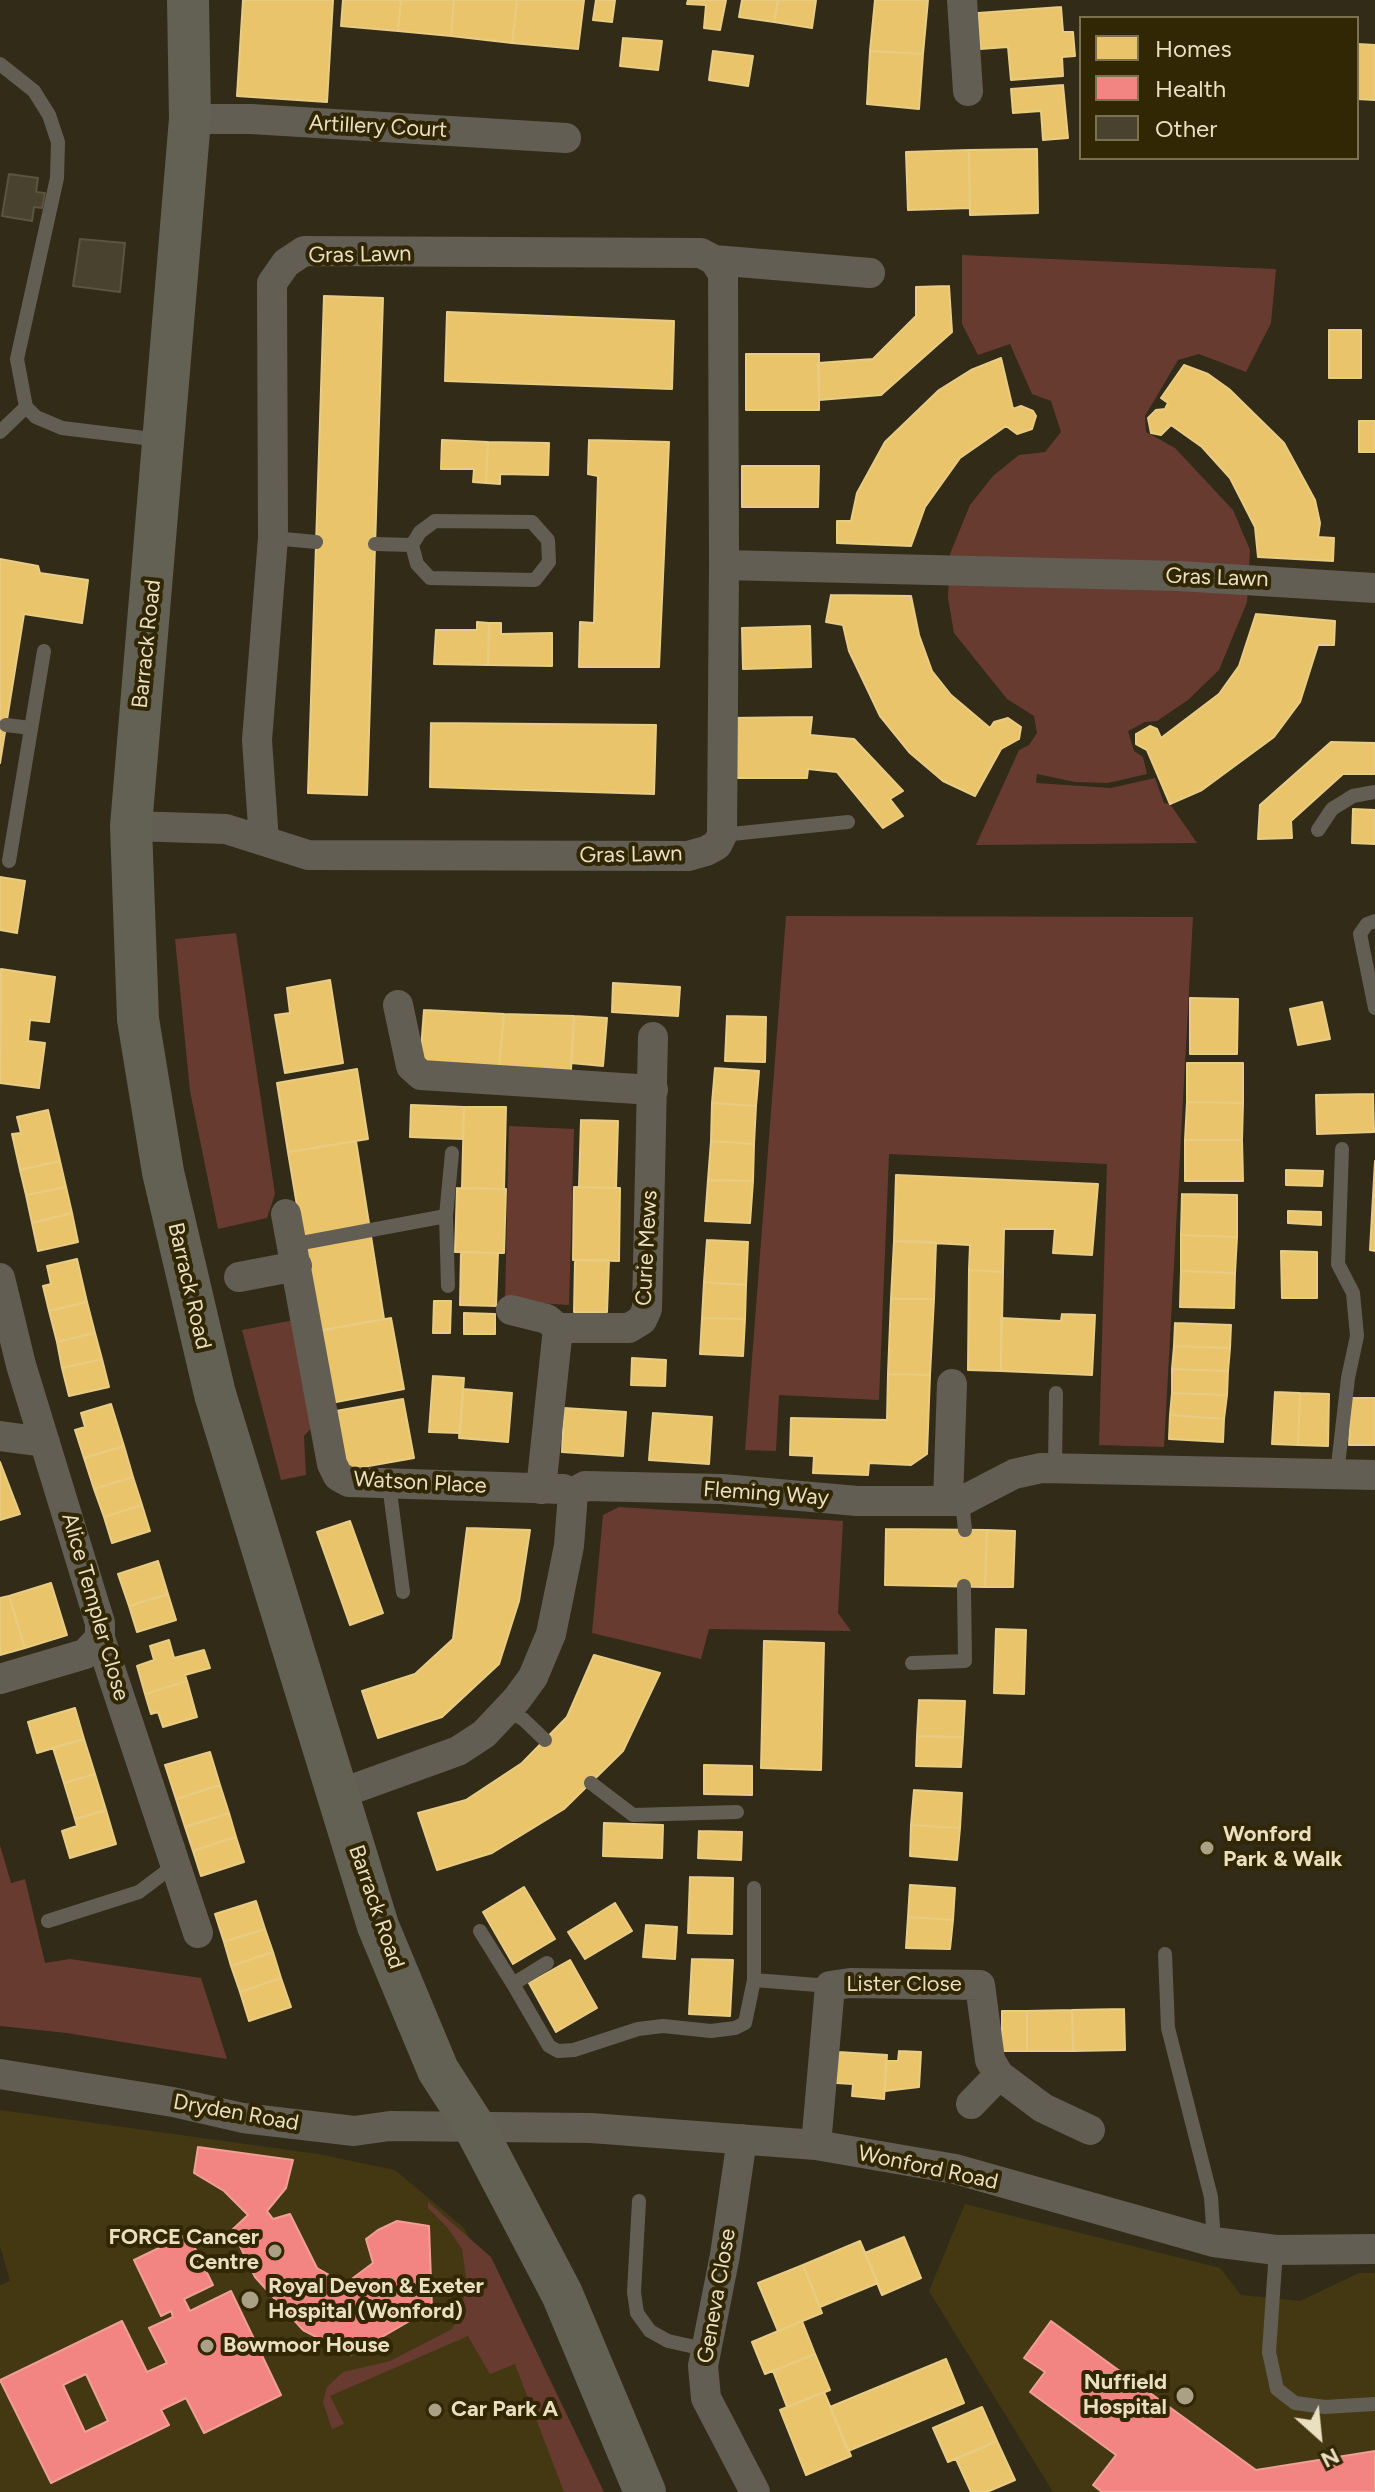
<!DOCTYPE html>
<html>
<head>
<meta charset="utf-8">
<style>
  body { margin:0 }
  #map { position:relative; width:1375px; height:2492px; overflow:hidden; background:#322b18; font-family:Figtree,sans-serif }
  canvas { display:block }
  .legend { position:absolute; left:1079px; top:16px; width:280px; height:144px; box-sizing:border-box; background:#322704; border:2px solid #7c714f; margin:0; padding:10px 14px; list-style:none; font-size:24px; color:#eadfbf }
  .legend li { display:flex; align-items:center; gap:16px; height:40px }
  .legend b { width:40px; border:2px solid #7c714f }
  .north { position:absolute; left:1279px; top:2396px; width:80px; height:80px; -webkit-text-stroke:6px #322704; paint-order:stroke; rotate:153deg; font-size:22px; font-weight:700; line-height:32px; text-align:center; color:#eadfbf }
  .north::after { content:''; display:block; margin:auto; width:28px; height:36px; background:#eadfbf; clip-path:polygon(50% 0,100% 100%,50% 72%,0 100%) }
</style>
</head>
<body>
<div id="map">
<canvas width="1375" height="2492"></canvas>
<ul class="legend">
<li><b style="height:22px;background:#e9c46a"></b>Homes</li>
<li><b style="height:22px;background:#f28482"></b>Health</li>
<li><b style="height:22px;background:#48422e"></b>Other</li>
</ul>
<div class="north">N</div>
</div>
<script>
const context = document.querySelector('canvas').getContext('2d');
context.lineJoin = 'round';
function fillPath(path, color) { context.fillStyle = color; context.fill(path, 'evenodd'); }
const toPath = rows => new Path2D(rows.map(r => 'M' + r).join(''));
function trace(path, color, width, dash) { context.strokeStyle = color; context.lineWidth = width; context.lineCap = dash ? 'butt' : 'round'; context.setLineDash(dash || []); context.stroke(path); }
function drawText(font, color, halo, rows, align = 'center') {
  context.font = font + ' Figtree,sans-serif'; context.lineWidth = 8; context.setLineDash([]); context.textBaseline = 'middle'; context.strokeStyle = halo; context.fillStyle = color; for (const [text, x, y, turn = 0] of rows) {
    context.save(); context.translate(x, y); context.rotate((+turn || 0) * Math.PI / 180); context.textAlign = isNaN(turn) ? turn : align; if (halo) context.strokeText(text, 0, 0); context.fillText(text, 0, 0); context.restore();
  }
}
const built = toPath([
  [0,2110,318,2154,395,2170,464,2228,508,2316,575,2492,0,2492,0,2285,10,2281,0,2246],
  [965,2204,1220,2268,1241,2295,1300,2301,1359,2273,1375,2273,1375,2492,1053,2492,929,2291]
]);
const green = toPath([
  [962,255,1276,269,1271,323,1246,372,1199,354,1178,360,1145,416,1146,432,1175,448,1233,510,1250,550,1247,602,1219,670,1188,700,1157,721,1145,722,1128,731,1134,751,1143,757,1147,774,1108,783,1075,782,1037,774,1036,783,1111,788,1155,778,1164,803,1170,804,1197,843,976,845,1019,750,1029,745,1037,733,1034,716,1007,699,954,633,948,598,950,554,970,505,993,476,1019,455,1045,452,1061,432,1051,401,1032,394,1010,344,978,355,962,324],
  [786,916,1193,917,1164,1447,1099,1445,1107,1164,889,1154,879,1400,779,1395,776,1451,745,1450],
  [236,933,275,1194,267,1218,218,1229,190,1091,175,939],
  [509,1126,574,1129,569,1305,505,1301],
  [294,1320,313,1426,304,1436,306,1475,281,1480,242,1330],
  [619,1507,843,1521,838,1613,851,1631,709,1629,701,1659,592,1633,603,1515],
  [0,1845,11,1883,25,1879,45,1963,70,1959,201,1978,227,2059,67,2033,0,2026],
  [428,2202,491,2257,604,2492,564,2492,515,2364,490,2374,468,2336,330,2396,344,2424,332,2429,323,2402,327,2387,343,2372,390,2361,452,2329,462,2310,466,2277,462,2249,447,2227,428,2208]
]);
const homes = toPath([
  [243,0,333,0,327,102,237,96,243,0],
  [343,0,401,0,398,31,341,26,343,0],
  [401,0,454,0,451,36,398,31,401,0],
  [454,0,517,0,512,43,451,36,454,0],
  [517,0,584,0,578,49,512,43,517,0],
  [596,0,615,0,612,22,593,20,596,0],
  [688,0,726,0,720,30,704,28,706,5,687,4,688,0],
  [742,0,778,0,774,22,739,17,742,0],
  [778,0,816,0,812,28,774,22,778,0],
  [875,0,928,0,923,54,870,51,875,0],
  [1061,7,1063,32,1073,32,1075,56,1062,57,1063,76,1011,80,1008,47,980,49,978,13,1061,7],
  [623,38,662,41,658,70,620,66,623,38],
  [1357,44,1375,45,1375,100,1357,99,1357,44],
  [713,51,753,56,748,86,709,80,713,51],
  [870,51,923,54,919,109,867,104,870,51],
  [1063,85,1068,138,1043,140,1041,111,1013,113,1011,89,1063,85],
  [1037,149,1038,213,970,215,969,150,1037,149],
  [969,150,970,208,908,210,906,152,969,150],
  [949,286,952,332,881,395,819,400,818,363,873,359,916,316,916,287,949,286],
  [324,296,383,298,367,795,308,793,324,296],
  [447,312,674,321,672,389,445,381,447,312],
  [1329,330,1361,330,1361,378,1329,378,1329,330],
  [746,354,819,354,819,410,746,410,746,354],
  [1001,358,1013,409,1021,406,1033,411,1036,416,1032,429,1017,434,1006,426,960,458,925,507,911,546,837,543,837,521,851,521,857,493,885,442,939,390,971,370,1001,358],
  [1184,365,1208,374,1229,389,1284,443,1315,500,1320,523,1318,537,1334,538,1333,561,1258,557,1255,527,1230,478,1202,447,1171,425,1161,435,1151,433,1148,418,1156,410,1165,409,1168,403,1161,398,1184,365],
  [1359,421,1375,421,1375,452,1359,452,1359,421],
  [442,440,488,442,486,483,473,482,474,469,441,469,442,440],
  [589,440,669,442,659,667,579,667,580,622,594,623,598,476,588,474,589,440],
  [488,442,549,443,548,475,500,474,500,484,486,483,488,442],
  [742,466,819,466,818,507,742,507,742,466],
  [0,559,38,566,40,573,88,580,82,623,24,614,0,763,0,559],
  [831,595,911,596,919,635,932,671,951,695,990,728,994,722,1008,718,1021,727,1019,739,1001,749,975,796,943,781,910,753,880,716,849,651,843,625,826,622,831,595],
  [1256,614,1335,621,1334,645,1318,645,1300,702,1274,737,1202,790,1170,804,1147,750,1136,744,1136,734,1150,726,1157,729,1161,738,1219,694,1239,666,1256,614],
  [477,622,489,623,488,665,434,664,436,630,477,630,477,622],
  [489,623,501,623,501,634,552,633,552,666,488,665,489,623],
  [810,626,811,667,743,669,742,628,810,626],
  [812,717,810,735,854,739,903,791,890,799,903,816,883,828,837,772,808,769,807,778,726,778,728,718,812,717],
  [431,723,656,725,654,794,430,787,431,723],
  [1331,742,1375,743,1375,774,1343,774,1291,821,1292,838,1258,839,1260,805,1331,742],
  [1353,809,1375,810,1375,844,1352,843,1353,809],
  [0,877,25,881,17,933,0,930,0,877],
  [1,969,55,977,49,1022,30,1020,28,1041,45,1043,39,1088,0,1083,1,969],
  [330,980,343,1063,285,1073,275,1015,290,1013,287,988,330,980],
  [613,983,680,987,678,1016,612,1012,613,983],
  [1190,998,1238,999,1237,1054,1190,1054,1190,998],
  [1322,1002,1330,1039,1298,1045,1290,1009,1322,1002],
  [424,1010,504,1014,499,1067,420,1062,424,1010],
  [504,1014,574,1016,571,1070,499,1067,504,1014],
  [574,1016,607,1018,603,1066,571,1063,574,1016],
  [727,1016,766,1017,765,1062,725,1061,727,1016],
  [1187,1063,1243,1063,1243,1103,1187,1102,1187,1063],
  [715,1068,759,1071,756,1106,712,1103,715,1068],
  [357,1069,368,1139,288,1152,277,1083,357,1069],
  [1373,1094,1374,1132,1317,1134,1316,1095,1373,1094],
  [1187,1102,1243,1103,1242,1140,1185,1140,1187,1102],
  [712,1103,756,1106,754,1144,711,1141,712,1103],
  [411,1105,464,1107,463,1139,410,1137,411,1105],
  [464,1107,506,1107,504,1189,462,1188,464,1107],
  [48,1110,60,1161,20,1170,12,1134,21,1133,17,1117,48,1110],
  [581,1120,618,1121,616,1188,579,1187,581,1120],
  [1185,1140,1242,1140,1243,1181,1185,1181,1185,1140],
  [356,1141,384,1319,318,1331,288,1152,356,1141],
  [711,1141,754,1144,753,1181,708,1180,711,1141],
  [60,1161,66,1187,26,1195,20,1170,60,1161],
  [1375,1161,1375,1251,1370,1250,1375,1161],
  [1286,1170,1323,1171,1322,1186,1286,1185,1286,1170],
  [896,1175,1098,1184,1092,1255,1053,1253,1055,1229,1004,1229,1003,1272,969,1270,970,1245,894,1241,896,1175],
  [708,1180,753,1181,750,1223,705,1221,708,1180],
  [66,1187,72,1213,32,1223,26,1195,66,1187],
  [574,1187,620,1188,619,1261,573,1260,574,1187],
  [457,1188,506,1189,504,1253,455,1252,457,1188],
  [1182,1194,1237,1195,1237,1237,1181,1235,1182,1194],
  [1288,1211,1321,1212,1321,1225,1288,1223,1288,1211],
  [72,1213,78,1242,38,1251,32,1223,72,1213],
  [1181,1235,1237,1237,1235,1273,1181,1271,1181,1235],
  [707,1240,748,1242,746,1285,704,1282,707,1240],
  [894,1241,936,1242,934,1299,891,1299,894,1241],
  [1281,1251,1317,1252,1317,1298,1282,1298,1281,1251],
  [461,1252,498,1253,496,1306,460,1305,461,1252],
  [77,1259,87,1302,49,1311,43,1286,51,1284,47,1266,77,1259],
  [575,1260,609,1260,607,1312,574,1312,575,1260],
  [969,1270,1003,1272,1001,1371,968,1370,969,1270],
  [1181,1271,1235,1273,1234,1308,1180,1307,1181,1271],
  [704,1282,746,1285,745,1319,702,1318,704,1282],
  [891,1299,934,1299,930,1375,888,1374,891,1299],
  [434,1301,451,1301,450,1333,433,1333,434,1301],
  [87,1302,95,1333,57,1342,49,1311,87,1302],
  [464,1313,495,1314,495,1334,464,1334,464,1313],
  [1062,1314,1095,1315,1092,1375,1001,1371,1001,1318,1061,1321,1062,1314],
  [391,1318,404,1389,331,1403,318,1331,391,1318],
  [702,1318,745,1319,743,1356,700,1354,702,1318],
  [1175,1323,1231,1325,1230,1348,1174,1346,1175,1323],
  [95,1333,102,1359,62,1368,57,1342,95,1333],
  [1174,1346,1230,1348,1228,1371,1172,1369,1174,1346],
  [632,1358,666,1360,665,1386,631,1385,632,1358],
  [102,1359,109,1387,69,1396,62,1368,102,1359],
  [1172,1369,1228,1371,1227,1395,1172,1393,1172,1369],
  [888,1374,930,1375,927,1454,911,1465,869,1463,868,1475,813,1473,814,1456,790,1455,791,1418,887,1420,888,1374],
  [433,1376,464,1378,460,1433,429,1432,433,1376],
  [463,1389,512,1393,508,1442,459,1438,463,1389],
  [1275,1392,1300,1393,1298,1445,1272,1444,1275,1392],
  [1172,1393,1227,1395,1224,1419,1170,1415,1172,1393],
  [1300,1393,1329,1394,1328,1446,1298,1445,1300,1393],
  [1351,1398,1375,1398,1375,1445,1349,1445,1351,1398],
  [403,1399,414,1458,346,1470,336,1411,403,1399],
  [111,1404,124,1446,84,1458,75,1430,85,1427,81,1413,111,1404],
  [564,1408,626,1412,623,1456,562,1452,564,1408],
  [653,1413,712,1417,709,1464,649,1460,653,1413],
  [1170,1415,1224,1419,1223,1442,1169,1439,1170,1415],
  [124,1446,133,1477,94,1489,84,1458,124,1446],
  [0,1462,20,1514,0,1520,0,1462],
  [133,1477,142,1505,104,1517,94,1489,133,1477],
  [142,1505,150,1531,112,1543,104,1517,142,1505],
  [350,1521,383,1613,350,1625,317,1532,350,1521],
  [467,1528,530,1530,519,1601,499,1664,442,1717,378,1738,362,1691,415,1674,453,1639,467,1528],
  [886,1529,987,1530,985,1587,885,1585,886,1529],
  [987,1530,1015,1531,1013,1587,985,1587,987,1530],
  [158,1561,168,1594,129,1606,118,1574,158,1561],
  [51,1583,67,1635,25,1648,9,1596,51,1583],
  [168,1594,176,1620,137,1632,129,1606,168,1594],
  [9,1596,25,1648,0,1655,0,1598,9,1596],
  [996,1629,1026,1630,1024,1694,994,1693,996,1629],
  [169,1640,174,1658,204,1650,210,1668,185,1675,187,1681,145,1694,137,1666,154,1660,150,1646,169,1640],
  [764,1641,824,1643,821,1770,761,1768,764,1641],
  [594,1655,660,1673,623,1751,564,1809,492,1853,437,1870,418,1813,466,1800,522,1763,567,1717,594,1655],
  [187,1681,197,1717,163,1727,158,1712,151,1714,145,1694,187,1681],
  [919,1700,965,1701,963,1737,917,1736,919,1700],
  [75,1708,84,1739,37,1753,28,1722,75,1708],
  [917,1736,963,1737,961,1767,916,1766,917,1736],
  [84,1739,95,1774,64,1783,53,1748,84,1739],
  [210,1752,220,1785,176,1799,165,1765,210,1752],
  [704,1765,752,1766,752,1795,704,1794,704,1765],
  [95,1774,106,1810,75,1819,64,1783,95,1774],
  [220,1785,229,1813,185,1827,176,1799,220,1785],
  [914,1790,962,1793,960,1828,911,1825,914,1790],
  [106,1810,116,1844,70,1858,62,1831,77,1826,75,1819,106,1810],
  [229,1813,236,1837,193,1851,185,1827,229,1813],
  [604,1823,663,1825,662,1858,603,1856,604,1823],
  [911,1825,960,1828,957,1860,910,1856,911,1825],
  [699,1831,742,1832,741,1860,698,1858,699,1831],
  [236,1837,244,1862,201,1876,193,1851,236,1837],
  [690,1877,733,1878,732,1934,688,1933,690,1877],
  [910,1885,955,1888,953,1920,908,1917,910,1885],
  [524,1887,555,1939,513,1964,483,1912,524,1887],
  [256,1901,265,1929,224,1942,215,1914,256,1901],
  [615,1903,632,1931,585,1959,568,1932,615,1903],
  [908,1917,953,1920,950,1949,906,1948,908,1917],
  [646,1925,677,1927,675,1959,643,1957,646,1925],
  [265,1929,273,1952,231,1966,224,1942,265,1929],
  [273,1952,281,1978,240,1992,231,1966,273,1952],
  [692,1959,733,1960,730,2016,689,2014,692,1959],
  [570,1960,597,2008,556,2032,529,1983,570,1960],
  [281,1978,291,2007,249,2021,240,1992,281,1978],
  [1124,2009,1125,2050,1073,2051,1072,2010,1124,2009],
  [1072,2010,1073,2051,1027,2051,1027,2011,1072,2010],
  [1002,2011,1027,2011,1027,2051,1002,2051,1002,2011],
  [899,2051,921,2052,919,2087,885,2091,886,2061,898,2061,899,2051],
  [838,2052,887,2055,884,2099,852,2096,853,2084,836,2083,838,2052],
  [904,2237,921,2278,882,2295,865,2253,904,2237],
  [860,2241,878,2283,820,2307,803,2265,860,2241],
  [803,2265,822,2313,778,2331,758,2283,803,2265],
  [802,2321,815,2354,765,2374,752,2342,802,2321],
  [815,2354,830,2390,787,2407,773,2371,815,2354],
  [946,2359,964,2403,848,2451,830,2407,946,2359],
  [824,2392,851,2456,806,2475,780,2410,824,2392],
  [982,2407,997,2441,948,2462,933,2428,982,2407],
  [997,2441,1015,2480,987,2492,971,2492,956,2459,997,2441]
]);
const health = toPath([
  [198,2147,293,2160,286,2188,267,2211,273,2219,290,2214,317,2268,345,2284,373,2263,366,2239,378,2230,397,2221,429,2226,432,2308,351,2355,303,2330,255,2277,232,2230,248,2215,224,2191,194,2173,198,2147],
  [188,2234,213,2285,184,2299,190,2311,231,2291,281,2395,204,2433,186,2398,161,2410,169,2425,51,2483,0,2380,122,2321,147,2372,167,2363,149,2328,173,2317,171,2311,161,2316,134,2260,188,2234],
  [86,2374,108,2421,85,2432,63,2385,86,2374],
  [1051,2321,1256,2470,1375,2451,1375,2492,1102,2492,1093,2485,1116,2455,1030,2392,1045,2372,1024,2358,1051,2321]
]);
const building = toPath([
  [9,174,38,178,36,192,45,193,42,208,34,207,32,221,2,216,9,174],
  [80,239,125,243,120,292,73,286,80,239]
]);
const lane = toPath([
  [0,64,34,91,49,115,58,142,57,178,17,359,26,407,36,417,62,428,161,440],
  [0,432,26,407],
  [273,538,316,542],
  [375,544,412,545,420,532,435,521,532,522,548,540,549,562,535,580,430,578,417,564,412,545],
  [6,725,31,728],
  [1318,830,1332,809,1353,796,1375,792],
  [722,835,848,822],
  [9,861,44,651],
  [1375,921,1367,924,1360,934,1375,1008],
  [446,1216,452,1153],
  [291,1245,446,1216,448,1286],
  [1055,1469,1056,1393],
  [1337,1474,1348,1378,1357,1336,1353,1293,1338,1264,1342,1149],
  [389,1484,403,1592],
  [962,1501,965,1530],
  [912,1663,965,1661,964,1586],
  [506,1711,523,1719,545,1740],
  [591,1783,633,1815,737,1812],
  [754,1888,754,1980],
  [48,1921,139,1892,176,1864],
  [480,1931,513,1984],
  [1165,1954,1168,2028,1211,2197,1214,2242],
  [547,1963,513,1984,549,2046,558,2051,574,2050,638,2029,663,2026,711,2031,735,2028,745,2023,754,1980,830,1986],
  [639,2201,634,2292,637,2313,650,2331,668,2341,704,2349],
  [1276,2250,1269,2352,1277,2389,1295,2403,1325,2407,1375,2404]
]);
const street = toPath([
  [962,0,968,91],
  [190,119,251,119,566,138],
  [714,260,723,274,724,565,1179,576,1375,588],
  [131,826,226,829,308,855,688,856,706,851,717,845,722,835,724,565],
  [264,841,257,740,273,538,272,283,286,263,304,251,701,253,714,260,870,273],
  [398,1005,411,1066,421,1075,653,1090],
  [286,1214,332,1464,338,1476,349,1482,563,1489,573,1493],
  [239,1277,297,1266],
  [0,1278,21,1365,100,1623,100,1638,198,1933],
  [511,1310,547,1319,558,1328,541,1489],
  [558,1328,629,1328,642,1320,647,1309,653,1037],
  [0,1436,45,1442],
  [948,1501,952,1384],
  [0,1679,85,1654,100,1638],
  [339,1794,458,1751,484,1734,517,1699,533,1677,551,1634,569,1546,573,1493,585,1486,722,1489,857,1501,962,1501,1014,1474,1041,1468,1375,1475],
  [0,2074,173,2102,243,2118,354,2131,390,2126,591,2128,816,2145,955,2169,1214,2242,1276,2250,1375,2249],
  [971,2104,999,2075],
  [742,2139,725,2255,703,2366,706,2398,755,2492],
  [816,2145,830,1986,850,1983,980,1985,990,2060,999,2075,1043,2108,1090,2130]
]);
const secondary = toPath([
  [188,0,190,119,131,826,138,1019,163,1172,215,1394,378,1926,438,2070,474,2126,562,2294,645,2492]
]);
const markers = [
  [1207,1848,8,"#aaa085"],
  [275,2251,8,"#aaa085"],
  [250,2300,10,"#aaa085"],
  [207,2346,8,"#aaa085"],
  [1185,2396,10,"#aaa085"],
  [435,2410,8,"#aaa085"]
];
const streetNames = [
  ["Artillery Court",378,127,3],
  ["Gras Lawn",360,255,-1],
  ["Gras Lawn",1217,578,2],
  ["Barrack Road",147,644,-84],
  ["Gras Lawn",631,855,-1],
  ["Curie Mews",647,1248,-87],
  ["Barrack Road",189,1286,77],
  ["Watson Place",420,1483,3],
  ["Fleming Way",766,1494,4],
  ["Alice Templer Close",95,1607,74],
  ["Barrack Road",376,1907,71],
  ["Lister Close",904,1985],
  ["Dryden Road",236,2113,10],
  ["Wonford Road",928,2168,12],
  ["Geneva Close",717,2296,-80]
];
const poiNames = [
  ["Wonford",1223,1835],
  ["Park & Walk",1223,1860],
  ["FORCE Cancer",259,2238,"right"],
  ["Centre",259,2263,"right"],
  ["Royal Devon & Exeter",268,2287],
  ["Hospital (Wonford)",268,2312],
  ["Bowmoor House",223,2346],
  ["Nuffield",1167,2383,"right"],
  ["Hospital",1167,2408,"right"],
  ["Car Park A",451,2410]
];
fillPath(built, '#443813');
fillPath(green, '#683b30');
fillPath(homes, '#e9c46a');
trace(homes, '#e9cc84', 2);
fillPath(health, '#f28482');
trace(health, '#f09f94', 2);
fillPath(building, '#48422e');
trace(building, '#5c543e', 2);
trace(lane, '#625e53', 14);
trace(street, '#625e53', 30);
trace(secondary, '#636054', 42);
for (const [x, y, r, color] of markers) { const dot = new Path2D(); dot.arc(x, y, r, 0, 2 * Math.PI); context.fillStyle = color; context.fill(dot); trace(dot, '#322704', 3); }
drawText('22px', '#eadfbf', '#322704', streetNames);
drawText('bold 22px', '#eadfbf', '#322704', poiNames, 'left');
</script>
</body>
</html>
